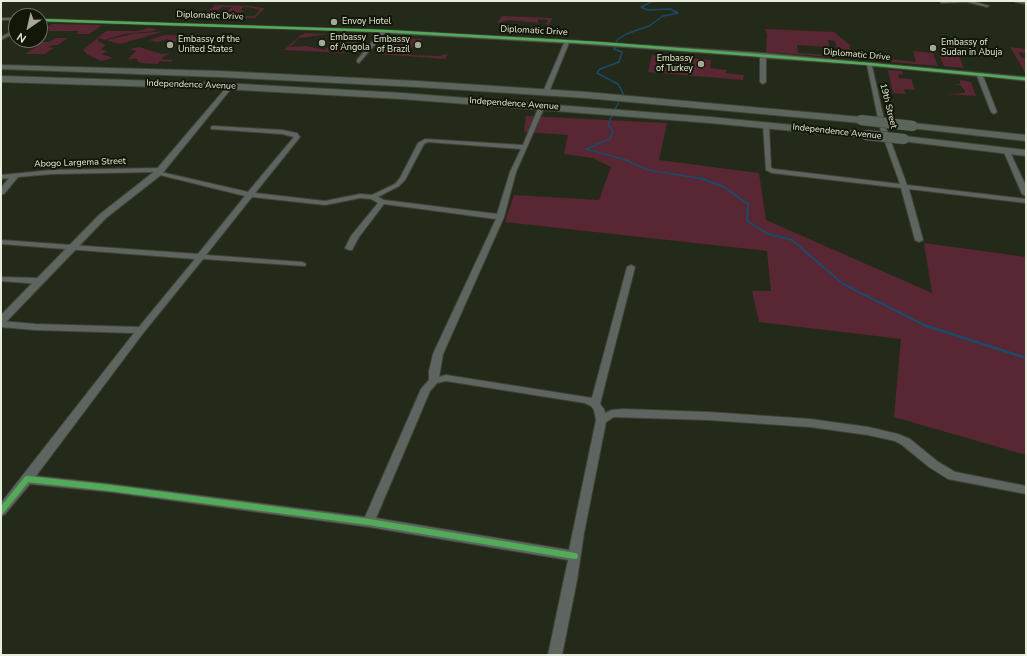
<!DOCTYPE html>
<html>
<head>
<meta charset="utf-8">
<style>
  body { margin:0 }
  #map { position:relative; width:1027px; height:656px; overflow:hidden; background:#242a19; font-family:"Nunito Sans",sans-serif }
  canvas { display:block }
  .frame { position:absolute; inset:0; border:2px solid #e7eedb; pointer-events:none }
  .north { position:absolute; left:8px; top:8px; width:40px; height:40px; box-sizing:border-box; background:#131709; border:1px solid #686d5d; border-radius:50%; rotate:214deg; font-size:11px; font-weight:700; line-height:16px; text-align:center; color:#e7eedb }
  .north::after { content:''; display:block; margin:auto; width:14px; height:18px; background:#a3a997; clip-path:polygon(50% 0,100% 100%,50% 72%,0 100%) }
</style>
</head>
<body>
<div id="map">
<canvas width="1027" height="656"></canvas>
<div class="frame"></div>
<div class="north">N</div>
</div>
<script>
const context = document.querySelector('canvas').getContext('2d');
context.lineJoin = 'round';
function fillPath(path, color) { context.fillStyle = color; context.fill(path, 'evenodd'); }
const toPath = rows => new Path2D(rows.map(r => 'M' + r).join(''));
function trace(path, color, width, dash) { context.strokeStyle = color; context.lineWidth = width; context.lineCap = dash ? 'butt' : 'round'; context.setLineDash(dash || []); context.stroke(path); }
function drawText(font, color, halo, rows, align = 'center') {
  context.font = font + ' "Nunito Sans",sans-serif'; context.lineWidth = 4; context.setLineDash([]); context.textBaseline = 'middle'; context.strokeStyle = halo; context.fillStyle = color; for (const [text, x, y, turn = 0] of rows) {
    context.save(); context.translate(x, y); context.rotate((+turn || 0) * Math.PI / 180); context.textAlign = isNaN(turn) ? turn : align; if (halo) context.strokeText(text, 0, 0); context.fillText(text, 0, 0); context.restore();
  }
}
const green = toPath([
  [215,5,248,6,265,8,255,18,213,17,254,16,260,10,248,7,243,7,240,10,244,10,238,15,222,15,232,7,222,7,209,17,202,17],
  [502,16,525,17,552,18,545,34,543,34,547,24,542,23,547,23,548,20,538,19,538,23,509,20,497,23],
  [52,24,102,25,89,34,76,34,79,31,48,31,50,29,44,29],
  [149,28,157,29,154,31,125,34,104,40,99,38,97,41,106,45,101,49,108,51,101,54,113,58,101,61,88,55,83,50,106,31,138,31],
  [765,29,834,32,850,45,851,58,839,57,835,41,828,40,829,47,797,45,798,53,830,55,831,57,766,52,767,35],
  [165,31,120,44,106,40,133,34],
  [306,33,328,34,299,38,290,47,306,46,325,50,335,40,331,39,335,39,339,35,353,34,362,38,345,53,284,50,301,35],
  [165,35,197,36,194,37,206,41,212,40,204,43,186,38,175,42,167,39,157,42,149,40],
  [56,38,68,38,58,45,52,45,48,47,54,48,44,54,25,54,43,42,49,42],
  [396,38,422,39,416,47,405,47,400,49,412,51,410,55,438,56,448,54,445,59,376,54,385,42],
  [952,39,964,68,944,66,939,54,941,54,940,51,946,51,945,49,950,48,941,46,938,41],
  [139,47,162,54,172,53,166,55,161,59,173,60,171,62,160,61,158,64,141,63,137,61,138,59,128,59,136,51,130,49],
  [1010,47,1026,49,1026,53,1018,52,1022,58,1026,58,1026,74],
  [913,51,933,53,938,66,891,62,890,59,916,62],
  [652,55,711,60,710,68,726,70,726,73,744,75,743,80,648,72],
  [659,56,665,57,665,59,677,58,679,60,677,62,678,67,670,68,670,62,666,61,663,71,656,71,657,60],
  [888,70,902,71,903,75,898,74,899,78,911,79,915,90,904,89,906,94,893,93],
  [960,80,971,82,976,96,946,94,965,93,965,91,960,85,953,85,960,84],
  [526,116,667,123,659,160,759,173,766,220,932,293,924,243,1026,257,1026,455,894,417,901,339,759,322,752,291,771,291,767,251,505,222,514,195,599,200,611,167,593,158,564,154,568,135,524,132]
]);
const streamFar2 = toPath([
  [653,1,641,7,648,10,670,9,678,13,663,16,649,26,626,34,617,40,614,49,622,52,619,62,600,69,597,73,618,84,623,93,608,124,613,132,610,139,586,149,626,160,648,170,704,179]
]);
const streamFar1 = toPath([
  [700,178,724,187,748,204,747,221,768,234,792,240,843,284,883,304]
]);
const stream = toPath([
  [881,303,924,325,1026,358]
]);
const minor = toPath([
  [941,1,972,1,989,6,987,7,967,2,942,3,940,2,941,1],
  [1015,1,1026,2,1026,4,1015,2,1015,1],
  [1,18,16,18,16,20,1,20,1,18],
  [40,19,384,30,567,40,763,53,1026,77,1026,81,983,76,997,112,994,114,991,112,977,76,872,66,886,128,907,185,1026,199,1026,203,909,189,923,240,919,242,915,240,901,188,772,173,766,170,763,125,766,123,769,125,771,168,774,169,900,184,880,128,867,65,766,58,766,82,763,84,760,82,760,57,569,43,549,92,546,94,543,92,564,43,385,33,359,63,357,62,357,60,380,32,40,21,40,19],
  [16,29,16,32,1,40,1,37,16,29],
  [542,104,545,106,516,172,504,217,443,354,439,377,446,375,592,398,627,267,631,265,635,267,600,404,604,409,605,413,612,410,623,409,708,412,810,419,868,427,898,434,910,439,937,461,955,472,1026,486,1026,494,948,479,929,467,902,445,895,441,868,435,810,427,708,420,614,417,606,422,584,533,577,580,562,655,548,655,568,560,369,527,110,492,30,484,5,514,1,516,1,503,134,333,35,330,1,327,1,321,35,324,139,327,195,259,1,244,1,240,198,254,245,196,156,174,155,172,52,174,18,177,4,194,1,194,1,188,9,178,1,179,1,175,52,170,160,168,163,170,161,172,248,192,294,137,282,134,211,129,211,127,213,126,282,130,297,133,300,137,255,193,325,201,360,194,372,195,395,184,400,178,418,143,425,139,523,145,539,106,542,104],
  [428,142,521,149,510,172,497,214,384,200,378,197,399,186,405,180,424,144,428,142],
  [252,197,325,205,360,198,371,199,378,203,351,236,345,248,349,250,352,250,359,237,384,204,496,219,433,354,429,371,429,380,421,389,365,517,110,484,36,476,144,332,203,259,305,266,306,264,302,262,206,255,252,197],
  [446,381,585,403,591,406,594,410,596,420,569,550,376,518,430,391,437,383,446,381],
  [1006,148,1009,150,1026,186,1026,196,1022,194,1003,150,1006,148],
  [1,277,39,278,43,281,39,284,1,281,1,277]
]);
const tertiary = toPath([
  [225,89,230,90,161,175,106,218,5,323,1,324,1,315,100,214,155,171,225,89]
]);
const primary = toPath([
  [1,65,219,71,417,81,586,92,861,117,866,120,861,123,586,98,417,87,219,77,1,69,1,65],
  [1,76,222,83,402,93,710,117,866,132,871,135,866,138,710,123,402,99,222,89,1,82,1,76],
  [913,123,1026,135,1026,141,910,128,908,126,910,124,913,123],
  [904,136,1026,150,1026,156,901,141,899,139,901,137,904,136]
]);
const primaryBridge = toPath([
  [861,120,913,126],
  [866,135,904,139]
]);
const cyclewayFar1 = toPath([
  [40,20,384,31,599,43,869,64,1026,79]
]);
const cycleway = toPath([
  [1,511,27,479,110,488,369,522,575,556]
]);
const markers = [
  [334,22,4,"#a3a997"],
  [322,43,4,"#a3a997"],
  [170,45,4,"#a3a997"],
  [418,45,4,"#a3a997"],
  [933,48,4,"#a3a997"],
  [701,64,4,"#a3a997"]
];
const farStreetnames = [
  ["Diplomatic Drive",210,16,2],
  ["Diplomatic Drive",534,31,3],
  ["Diplomatic Drive",857,55,5],
  ["Independence Avenue",191,85,2],
  ["Independence Avenue",514,104,4],
  ["19th Street",888,106,76],
  ["Independence Avenue",837,132,6],
  ["Abogo Largema Street",80,163,-2]
];
const farPoinames = [
  ["Envoy Hotel",342,22],
  ["Embassy",330,38],
  ["of Angola",330,48],
  ["Embassy of the",178,40],
  ["United States",178,50],
  ["Embassy",410,40,"right"],
  ["of Brazil",410,50,"right"],
  ["Embassy of",941,43],
  ["Sudan in Abuja",941,53],
  ["Embassy",693,59,"right"],
  ["of Turkey",693,69,"right"]
];
fillPath(green, '#582733');
trace(streamFar2, '#1b4a6a', 1.5);
trace(streamFar1, '#1b4a6a', 2);
trace(stream, '#1b4a6a', 2.5);
trace(minor, '#3e4436', 2);
trace(tertiary, '#3e4436', 2);
trace(primary, '#3e4436', 2);
fillPath(minor, '#5e645f');
fillPath(tertiary, '#5e645f');
fillPath(primary, '#5b655b');
trace(primaryBridge, '#3e4436', 11, []);
trace(primaryBridge, '#5b655b', 10);
trace(cyclewayFar1, '#51ab58', 2.5);
trace(cycleway, '#51ab58', 6);
for (const [x, y, r, color] of markers) { const dot = new Path2D(); dot.arc(x, y, r, 0, 2 * Math.PI); context.fillStyle = color; context.fill(dot); trace(dot, '#131709', 1.5); }
drawText('9px', '#e7eedb', '#131709', farStreetnames);
drawText('9px', '#e7eedb', '#131709', farPoinames, 'left');
</script>
</body>
</html>
